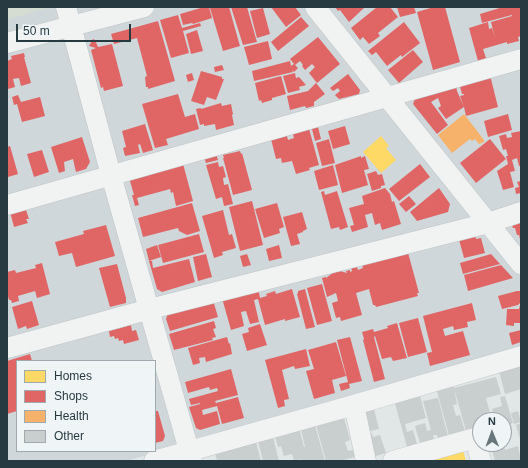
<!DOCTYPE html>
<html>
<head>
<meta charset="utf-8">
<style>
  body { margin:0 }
  #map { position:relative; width:528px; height:468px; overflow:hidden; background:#e1e6e7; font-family:Arial,sans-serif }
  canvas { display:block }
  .frame { position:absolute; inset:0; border:8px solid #283a41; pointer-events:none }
  .legend { position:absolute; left:16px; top:360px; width:140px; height:92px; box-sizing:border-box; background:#eff5f7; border:1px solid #9faaae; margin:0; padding:5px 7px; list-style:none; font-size:12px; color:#283a41 }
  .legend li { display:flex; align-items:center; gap:8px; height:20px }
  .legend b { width:20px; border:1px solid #9faaae }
  .north { position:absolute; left:472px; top:412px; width:40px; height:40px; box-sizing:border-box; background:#eff5f7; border:1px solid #9faaae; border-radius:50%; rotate:359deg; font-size:11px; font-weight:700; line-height:16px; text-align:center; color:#283a41 }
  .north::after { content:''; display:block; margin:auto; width:14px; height:18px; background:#69767b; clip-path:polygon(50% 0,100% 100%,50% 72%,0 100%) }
  .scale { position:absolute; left:16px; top:24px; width:115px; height:18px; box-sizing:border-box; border:2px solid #283a41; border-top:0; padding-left:5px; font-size:12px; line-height:14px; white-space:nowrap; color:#283a41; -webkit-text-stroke:3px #eff5f7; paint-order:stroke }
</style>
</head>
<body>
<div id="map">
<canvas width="528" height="468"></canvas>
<div class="frame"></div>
<ul class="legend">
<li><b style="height:11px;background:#ffd966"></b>Homes</li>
<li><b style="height:11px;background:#e06666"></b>Shops</li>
<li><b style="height:11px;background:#f6b26b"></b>Health</li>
<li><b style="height:11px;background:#c9cecf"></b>Other</li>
</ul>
<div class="north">N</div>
<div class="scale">50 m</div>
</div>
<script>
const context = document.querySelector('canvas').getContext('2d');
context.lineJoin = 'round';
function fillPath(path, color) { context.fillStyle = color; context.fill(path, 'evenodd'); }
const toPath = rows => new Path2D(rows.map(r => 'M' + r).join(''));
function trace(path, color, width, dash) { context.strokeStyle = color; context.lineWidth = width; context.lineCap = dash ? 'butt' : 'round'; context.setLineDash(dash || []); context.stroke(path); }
const built = toPath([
  [7,7,521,7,521,351,126,461,7,461],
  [17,361,155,361,155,451,17,451]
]);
const green = toPath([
  [7,7,49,7,7,20]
]);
const homes = toPath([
  [381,136,389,146,386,148,396,160,381,173,363,152],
  [462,447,466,461,416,461]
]);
const shops = toPath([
  [204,7,209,7,212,18,193,24,192,23,183,25,180,14],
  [214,7,229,7,240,46,223,51,210,8],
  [231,7,247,7,257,42,243,45],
  [271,7,295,7,301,15,286,27],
  [335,7,365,7,349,22,340,10,338,11],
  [377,7,390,7,398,17,378,33,380,36,369,44,363,37,360,40,351,28],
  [397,7,414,7,416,13,400,17],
  [434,7,445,7,460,62,433,70,417,12],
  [503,7,521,7,521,36,518,37,519,41,507,44,507,42,483,49,486,58,478,61,469,28,488,22,489,29,492,28,495,38,491,22,512,16,512,15,482,23,480,14],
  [263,8,270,34,257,38,250,11],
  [178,15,182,28,200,23,201,26,183,31,189,53,171,58,160,20],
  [301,17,309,26,278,51,271,42],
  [158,21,175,81,148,89,148,87,146,87,145,77,147,76,137,38,114,44,111,34],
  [404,22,420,43,402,57,401,55,387,66,376,52,372,55,368,51],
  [197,30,203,51,191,54,186,34],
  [318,37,340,64,317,83,309,73,315,67,312,64,305,70,302,66,303,65,300,61,295,65,298,68,294,72,292,70,293,72,254,81,252,71,290,61,291,66,294,64,290,59],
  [93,39,95,40,98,47,112,44,123,86,104,91,103,87,101,88,91,50,96,48,89,46],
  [268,41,272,59,249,65,244,47],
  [413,50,423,62,399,83,388,70],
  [24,53,25,57,24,57,31,83,21,86,19,78,13,79,15,87,8,89,7,84,7,61,12,59,11,56],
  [222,65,224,70,215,72,214,67],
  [201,71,222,77,222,79,224,79,216,100,207,97,204,105,191,101],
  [192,73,194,80,188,82,186,75],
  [295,73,296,78,299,77,306,85,299,87,300,90,288,93,283,76],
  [348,74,360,90,359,94,339,99,335,95,340,91,338,88,333,91,330,88],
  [490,75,498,107,466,116,464,107,446,119,438,108,441,106,438,98,431,102,448,125,437,134,413,104,416,96,456,85,457,91,464,107,460,96,464,95,464,94,462,94,459,83],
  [281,76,286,94,272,98,272,100,262,103,261,100,259,101,255,83],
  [316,83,325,94,314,102,314,106,306,108,305,106,290,110,287,96,308,91],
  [178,94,185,117,195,114,199,129,166,139,168,145,155,148,142,104],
  [18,95,21,102,40,97,45,116,22,122,17,104,14,105,12,97],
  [221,103,222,106,231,104,233,114,232,115,234,125,216,130,215,124,204,126,204,124,200,125,196,109,201,108,201,109],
  [508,114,512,130,488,137,484,121],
  [317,123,321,139,315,141,311,125],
  [145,124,153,150,143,153,140,144,138,145,140,153,125,156,123,148,126,147,122,131],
  [308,125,319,165,309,168,310,170,296,174,292,161,282,163,281,158,276,159,270,135,286,132,288,140,294,138,292,130],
  [345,126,350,144,333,149,328,131],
  [521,131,521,166,519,166,517,158,512,160,515,171,510,172,514,187,503,190,497,171,508,164,506,156,508,156,506,149,503,150,499,136,506,134,507,138,512,137,511,133],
  [82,137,90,162,86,169,76,172,73,159,64,162,65,171,59,173,51,147],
  [329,139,335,163,322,166,316,143],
  [490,139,506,159,476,183,460,163],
  [10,146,18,174,8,177,7,147],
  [42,150,49,172,34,177,27,154],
  [215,150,218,160,206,163,203,154],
  [240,151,241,154,242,153,252,190,233,195,223,158,224,158,223,155],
  [361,156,361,158,365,156,369,169,364,170,368,185,342,193,335,165],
  [182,160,193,201,176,206,173,192,171,193,170,189,137,198,139,205,135,206,132,195,134,195,128,174],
  [218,162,219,167,223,166,226,177,223,178,224,185,228,184,233,204,224,206,222,197,216,199,206,165],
  [420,164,430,177,399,201,389,189],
  [333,165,338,185,319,190,314,171],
  [376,171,378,175,382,174,385,185,381,186,381,188,372,191,367,174],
  [521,181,521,193,516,194,515,188,519,187,517,182],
  [385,188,390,194,392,202,394,201,401,224,382,230,380,223,375,225,372,213,365,215,368,227,352,232,350,226,354,225,349,208,364,204,362,196],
  [439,188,450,204,448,212,417,221,410,212],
  [324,191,325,195,337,191,348,227,340,230,339,227,331,229,321,192],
  [409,196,416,204,406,212,399,204],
  [252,201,263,245,240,251,229,207],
  [192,203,200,231,187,235,179,231,178,228,143,237,138,218],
  [277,203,284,227,279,229,280,233,264,238,255,209],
  [24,204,29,219,26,219,28,223,14,227,9,208],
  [223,210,229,235,232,234,236,248,222,252,223,255,214,258,202,216],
  [302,212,307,229,303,231,303,232,297,234,300,244,291,246,283,217],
  [521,217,521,239,520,239,519,235,517,235,515,228,513,228,510,220],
  [106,225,115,256,76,267,72,253,59,256,55,242,84,234,83,231],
  [474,232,476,239,481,238,485,253,464,258,458,236],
  [199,234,204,252,163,263,158,245],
  [157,245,161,257,149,261,146,249],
  [279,245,282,258,269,261,266,249],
  [407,249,419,293,417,293,418,296,376,307,375,305,373,305,369,289,356,293,362,315,341,321,340,317,336,318,332,303,338,301,336,293,327,297,322,278,326,277,326,278,334,272,340,271,347,273,346,271,350,270,350,272,352,271,350,263,355,262,358,270,363,268,361,261],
  [206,254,212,277,198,281,193,257],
  [247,254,251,265,243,267,240,256],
  [491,254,500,264,463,274,460,263],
  [189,259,195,282,162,292,157,289,149,261,152,261,153,268],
  [42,263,50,294,37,298,35,291,18,296,19,301,12,303,11,300,9,300,7,293,7,272,15,270,16,273,36,268,35,265],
  [117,264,126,298,126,303,110,307,99,268],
  [501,265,513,278,468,291,464,275],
  [322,284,332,321,317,325,307,288],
  [258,288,260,298,267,296,266,294,275,291,276,294,292,289,300,317,285,321,285,319,265,325,258,299,254,300,259,322,250,324,246,311,241,312,244,326,231,330,222,298],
  [305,289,315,327,306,329,297,294,298,293,298,291],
  [517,291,521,291,521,302,518,305,502,309,498,296],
  [213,300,218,317,170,331,166,319,168,313],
  [32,301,39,325,27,329,26,326,18,329,12,307],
  [472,303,476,320,467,322,468,327,454,330,453,326,443,329,445,336,463,331,470,355,430,366,427,353,432,352,423,316],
  [520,305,521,305,521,323,514,323,514,326,506,325,507,309,519,309],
  [418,318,427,352,408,357,399,323],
  [214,321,216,328,213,329,216,337,212,338,213,340,174,350,169,334],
  [397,323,407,358,393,361,391,357,382,359,375,336,374,337,385,379,374,382,363,340,364,339,362,332,373,329,374,332,388,328,387,326],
  [260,324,267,345,247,351,242,334,249,332,248,328],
  [131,325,132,331,136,330,139,340,124,344,123,340,119,341,118,338,115,339,114,336,110,337,109,331],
  [521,330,521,342,512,345,509,333],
  [227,337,229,344,230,343,232,354,206,362,205,357,199,358,200,363,193,365,188,348],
  [350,337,362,381,349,384,350,388,341,391,339,384,348,382,337,340],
  [336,342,346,376,332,380,335,393,314,399,306,371,314,369,308,350],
  [306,349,310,366,295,369,294,366,282,370,289,399,284,400,285,406,278,408,265,360],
  [30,354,32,361,17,361,17,411,7,414,7,361],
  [231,369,238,395,215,401,216,403,238,397,244,418,222,424,217,406,202,410,203,415,217,411,220,424,200,430,196,428,189,407,200,404,200,403,191,405,189,399,218,391,217,388,210,390,209,387,188,393,185,382],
  [155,411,158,411,165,436,163,441,155,443]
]);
const health = toPath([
  [464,114,484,140,484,142,479,144,475,139,472,141,470,139,452,153,438,135]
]);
const building = toPath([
  [521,365,521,389,505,394,499,371],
  [496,377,501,394,486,398,492,420,480,420,480,444,494,444,495,447,476,452,466,431,454,388,457,404,453,405,456,416,460,415,465,431,449,435,436,388,454,383,454,388],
  [420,396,426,418,405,424,407,432,413,430,417,444,407,447,394,400],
  [505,396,513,423,504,426,504,420,495,420,492,409,502,406,500,397],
  [438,398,448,436,438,438,437,435,433,435,434,440,420,443,415,426,425,423,427,431,431,430,423,401],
  [373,405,379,429,370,431,371,434,372,434,373,437,380,435,386,453,369,458,355,410],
  [518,411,521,422,514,424,511,413],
  [343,414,350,440,345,442,348,451,353,450,355,457,340,461,326,461,315,421],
  [314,422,325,461,301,461,301,459,294,461,292,454,284,456,281,446,278,447,274,433,299,428,304,447,305,447,300,425],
  [521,423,521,439,520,439,516,425],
  [272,433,279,461,263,461,257,437],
  [255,438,261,461,217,461,215,452],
  [504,446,505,450,518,446,521,461,495,461,492,450]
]);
const minor = toPath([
  [66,7,111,175,192,461],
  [315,7,521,264],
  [7,43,144,7],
  [7,205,521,59],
  [7,348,150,309,488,223,521,212],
  [354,405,366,461],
  [154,461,354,405,521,356],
  [393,461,475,438,481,461]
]);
fillPath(built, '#cfd7da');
fillPath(green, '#d5dcd2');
fillPath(homes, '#ffd966');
fillPath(shops, '#e06666');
fillPath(health, '#f6b26b');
fillPath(building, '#c9cecf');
trace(minor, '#bfc4c5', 21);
trace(minor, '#f1f3f3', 20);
</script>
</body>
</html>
